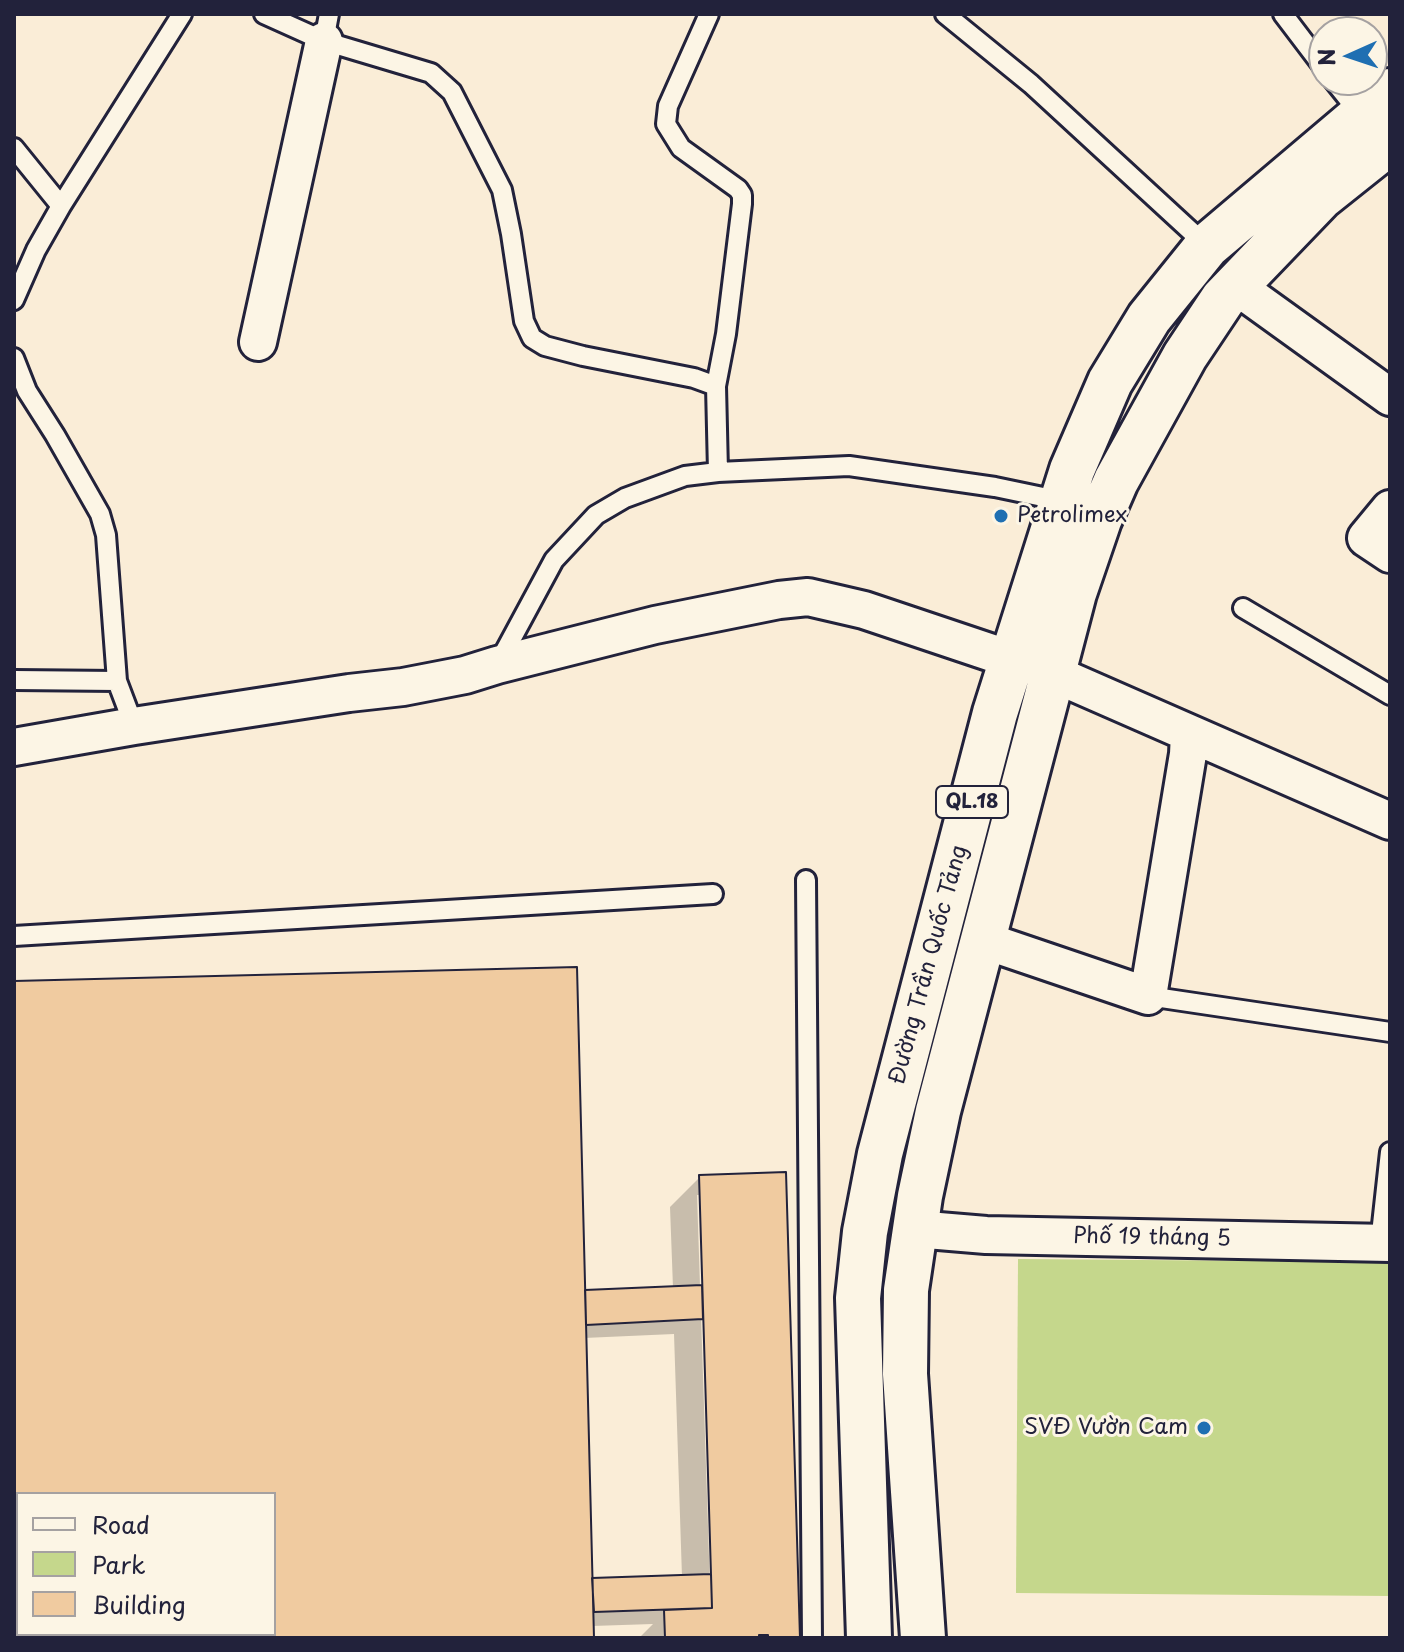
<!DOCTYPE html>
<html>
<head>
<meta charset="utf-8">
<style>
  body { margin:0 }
  #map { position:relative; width:1404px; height:1652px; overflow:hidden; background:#faedd7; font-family:"Playpen Sans",sans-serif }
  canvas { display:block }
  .frame { position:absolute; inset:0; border:16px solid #22223b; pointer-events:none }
  .legend { position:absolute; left:16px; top:1492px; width:260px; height:144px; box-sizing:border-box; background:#fcf5e5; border:2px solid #a5a1a1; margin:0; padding:10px 14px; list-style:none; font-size:24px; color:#22223b }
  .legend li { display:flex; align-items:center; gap:16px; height:40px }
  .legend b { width:40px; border:2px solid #a5a1a1 }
  .north { position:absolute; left:1308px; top:16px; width:80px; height:80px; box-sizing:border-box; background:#fcf5e5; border:2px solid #a5a1a1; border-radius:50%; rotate:267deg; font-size:22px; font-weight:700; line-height:32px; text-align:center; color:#22223b }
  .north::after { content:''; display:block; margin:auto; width:28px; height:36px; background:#1f6fb2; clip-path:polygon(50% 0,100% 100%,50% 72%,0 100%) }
</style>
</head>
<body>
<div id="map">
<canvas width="1404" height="1652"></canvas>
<div class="frame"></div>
<ul class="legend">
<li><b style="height:10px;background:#fcf5e5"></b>Road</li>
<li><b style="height:22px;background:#c5d78c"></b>Park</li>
<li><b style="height:22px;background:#f0cba0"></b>Building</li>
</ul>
<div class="north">N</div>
</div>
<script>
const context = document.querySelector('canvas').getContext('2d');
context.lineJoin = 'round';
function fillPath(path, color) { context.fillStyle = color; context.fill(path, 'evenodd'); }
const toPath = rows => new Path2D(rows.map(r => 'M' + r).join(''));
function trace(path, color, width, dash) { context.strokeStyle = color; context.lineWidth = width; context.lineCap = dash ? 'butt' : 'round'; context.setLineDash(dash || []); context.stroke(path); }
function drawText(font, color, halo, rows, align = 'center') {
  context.font = font + ' "Playpen Sans",sans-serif'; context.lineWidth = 6; context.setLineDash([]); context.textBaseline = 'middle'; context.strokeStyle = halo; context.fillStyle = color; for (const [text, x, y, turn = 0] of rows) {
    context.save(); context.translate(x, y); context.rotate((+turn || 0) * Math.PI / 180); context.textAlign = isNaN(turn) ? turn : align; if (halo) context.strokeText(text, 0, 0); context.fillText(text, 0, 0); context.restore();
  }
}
const green = toPath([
  [1018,1259,1390,1262,1390,1596,1016,1593]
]);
const shadow = toPath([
  [14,983,583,1295,673,1288,670,1207,700,1177,798,1638,639,1638,653,1624,592,1626,592,1638,14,1638],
  [697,1195,701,1195,715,1617,711,1617],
  [674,1334,682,1577,590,1580,584,1338],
  [18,1494,274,1494,274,1634,18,1634]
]);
const building = toPath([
  [577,967,594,1638,14,1638,14,981,577,967],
  [18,1494,274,1494,274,1634,18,1634,18,1494],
  [786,1172,800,1638,768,1638,768,1635,759,1635,759,1638,665,1638,664,1610,712,1608,699,1175,786,1172],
  [702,1285,703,1319,586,1325,585,1290,702,1285],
  [711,1574,712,1608,594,1612,592,1578,711,1574]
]);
const lane = toPath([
  [264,14,324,41,431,73,452,92,502,190,511,234,524,321,532,338,545,346,583,356,694,378,716,386,718,472],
  [709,14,668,106,666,124,681,148,738,189,742,195,742,204,726,334,716,386],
  [945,14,1031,84,1207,246],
  [1283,14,1324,68],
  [324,41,329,14],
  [1333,80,1361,115],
  [14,148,61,206],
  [14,300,36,250,61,206,182,14],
  [14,358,27,391,55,435,100,514,106,535,117,681,134,726],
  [1243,608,1390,695],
  [499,662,554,560,596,515,625,498,685,476,718,472,849,466,995,487,1062,501],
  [14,680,117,681],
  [806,880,812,1638],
  [14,936,713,894],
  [1148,996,1390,1032],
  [1380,1243,1390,1152]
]);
const street = toPath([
  [1236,286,1390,397],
  [258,342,324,41],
  [1390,509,1366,538,1390,554],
  [1052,673,1390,821],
  [14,747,134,726,349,693,403,687,465,675,497,665,655,625,779,600,808,597,864,610,1013,660],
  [983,940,1148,996,1188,754,1189,733],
  [915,1229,986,1235,1390,1243]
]);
const highway = toPath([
  [869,1638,858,1298,865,1232,880,1154,995,713,1072,470,1110,382,1149,318,1207,246,1390,91],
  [923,1638,905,1374,906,1290,920,1196,938,1111,1074,593,1099,520,1116,481,1185,356,1223,299,1321,197,1390,142]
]);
const markers = [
  [1001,516,8,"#1f6fb2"],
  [1204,1428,8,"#1f6fb2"]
];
const shields = [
  [972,802,72]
];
const shieldNames = [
  ["QL.18",972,802]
];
const poiNames = [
  ["Petrolimex",1017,516],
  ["SVĐ Vườn Cam",1188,1428,"right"]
];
const streetNames = [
  ["Đường Trần Quốc Tảng",929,965,-75],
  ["Phố 19 tháng 5",1152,1238,1]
];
fillPath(green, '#c5d78c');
fillPath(shadow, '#0003');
fillPath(building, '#f0cba0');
trace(building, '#22223b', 2);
trace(lane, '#22223b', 24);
trace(street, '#22223b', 42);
trace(highway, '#22223b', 50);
trace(lane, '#fcf5e5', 18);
trace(street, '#fcf5e5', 36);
trace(highway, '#fcf5e5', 44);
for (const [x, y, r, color] of markers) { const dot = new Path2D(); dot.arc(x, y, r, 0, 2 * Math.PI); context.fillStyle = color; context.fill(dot); trace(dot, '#fcf5e5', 3); }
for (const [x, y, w] of shields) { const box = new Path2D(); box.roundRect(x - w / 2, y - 16, w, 32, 6); context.fillStyle = '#fcf5e5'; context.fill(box); trace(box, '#22223b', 2); }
drawText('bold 20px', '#22223b', null, shieldNames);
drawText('22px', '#22223b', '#fcf5e5', poiNames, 'left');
drawText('22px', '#22223b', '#fcf5e5', streetNames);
</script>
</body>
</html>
